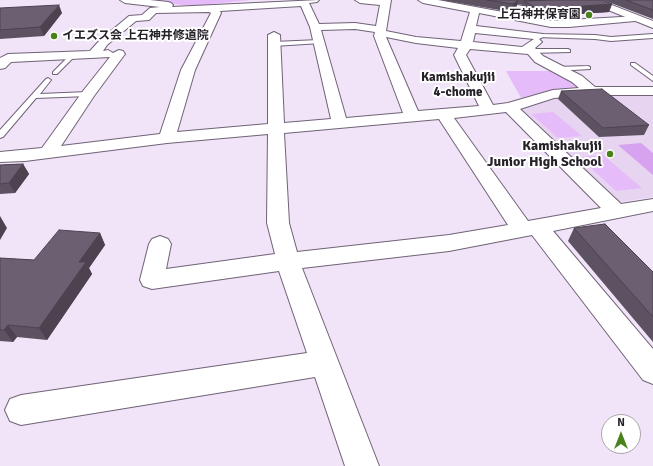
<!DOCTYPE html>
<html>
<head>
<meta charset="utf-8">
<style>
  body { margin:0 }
  #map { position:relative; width:653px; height:466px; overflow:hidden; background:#f1e3f8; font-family:Signika,sans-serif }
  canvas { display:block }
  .north { position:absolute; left:601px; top:414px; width:40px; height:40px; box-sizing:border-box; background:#fff; border:1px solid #a8a6a9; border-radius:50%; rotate:0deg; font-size:11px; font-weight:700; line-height:16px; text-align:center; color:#262129 }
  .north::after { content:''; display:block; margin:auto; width:14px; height:18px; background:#49821c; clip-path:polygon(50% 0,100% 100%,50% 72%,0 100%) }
</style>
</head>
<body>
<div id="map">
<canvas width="653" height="466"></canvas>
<div class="north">N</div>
</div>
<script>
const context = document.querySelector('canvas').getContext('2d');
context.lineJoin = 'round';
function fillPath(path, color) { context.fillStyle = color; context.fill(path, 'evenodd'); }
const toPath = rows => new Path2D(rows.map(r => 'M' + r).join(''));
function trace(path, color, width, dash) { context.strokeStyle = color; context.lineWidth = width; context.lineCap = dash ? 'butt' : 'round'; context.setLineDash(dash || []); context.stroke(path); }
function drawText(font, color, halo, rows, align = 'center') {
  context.font = font + ' Signika,"Noto Sans JP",sans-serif'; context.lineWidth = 4; context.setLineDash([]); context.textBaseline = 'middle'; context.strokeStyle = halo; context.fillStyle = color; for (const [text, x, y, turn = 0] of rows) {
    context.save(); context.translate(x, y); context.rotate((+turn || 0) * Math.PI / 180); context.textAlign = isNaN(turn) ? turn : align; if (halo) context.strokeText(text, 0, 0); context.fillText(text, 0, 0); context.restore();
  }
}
const built = toPath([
  [653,94,653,197,620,202,615,201,521,112,522,109,557,98,584,96]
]);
const green = toPath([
  [133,0,251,0,193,6],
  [506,71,557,71,585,89,547,91,521,98],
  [553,112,582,136,558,138,531,114],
  [603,155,642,188,616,191,579,157]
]);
const water = toPath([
  [641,143,653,153,653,175,618,145]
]);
const lane = toPath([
  [504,0,509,0,517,5,527,7,537,6,539,7,527,9,516,7,504,0],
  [539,34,595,35,611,37,653,34,653,38,611,41,595,39,537,37,537,35,539,34],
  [319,40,322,42,321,43,274,46,271,44,274,42,319,40],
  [568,49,570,50,570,52,530,53,527,51,530,49,568,49],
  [70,55,75,56,57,74,53,74,53,72,70,55],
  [631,63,635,63,653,76,653,81,631,65,631,63],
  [588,66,590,67,590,69,556,71,553,69,556,67,588,66],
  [48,78,51,80,40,94,88,92,92,94,88,96,36,98,3,137,0,138,0,130,46,79,48,78]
]);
const street = toPath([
  [120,0,150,0,168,2,171,3,173,5,172,7,319,0,317,2,309,3,319,24,355,23,376,26,380,5,360,3,355,0,391,0,386,31,416,37,461,41,470,12,423,3,418,0,438,0,551,21,639,16,640,18,639,20,635,21,569,27,551,27,479,13,476,26,543,34,545,36,539,39,542,42,535,48,543,56,582,76,595,87,653,87,653,95,592,95,554,98,520,109,621,204,653,199,653,211,553,231,653,349,653,384,643,380,532,235,449,251,302,268,379,466,345,466,315,377,21,425,10,421,5,410,10,399,21,395,307,353,279,271,152,289,143,286,140,280,149,244,152,239,160,236,168,239,171,244,166,269,275,254,267,223,268,134,167,143,25,161,0,162,0,152,42,148,83,91,110,57,11,62,5,68,0,69,0,58,8,54,90,51,99,41,129,16,142,15,150,8,160,7,125,3,120,0],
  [301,6,310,27,331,119,284,123,280,35,274,32,268,35,268,124,177,132,195,70,221,13,220,11,301,6],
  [209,12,211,13,181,70,160,134,61,146,94,96,125,54,123,51,119,50,113,53,108,50,103,51,107,45,136,21,149,20,156,13,209,12],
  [355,29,375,32,374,36,403,113,346,118,321,30,355,29],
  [475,33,534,39,522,47,473,42,475,33],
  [386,37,416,43,458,48,454,55,479,106,418,111,386,37],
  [470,49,528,54,535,62,572,82,579,88,553,90,508,103,493,105,466,55,470,49],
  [506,112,601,208,528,221,454,118,506,112],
  [439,119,508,225,449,235,297,252,289,223,284,133,439,119]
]);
const secondary = toPath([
  [586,0,599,0,653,21,653,28,588,2,586,0]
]);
const wall = toPath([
  [441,0,602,0,612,4,609,12,538,17,533,16,522,10,523,5,517,4,516,9,511,12],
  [603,0,653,0,653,19],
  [0,8,62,13,44,36,0,39],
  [561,91,649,125,644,135,599,137,558,99],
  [23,164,29,174,15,193,0,194,0,165],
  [574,228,653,272,653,342,568,241],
  [100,233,105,245,89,268,92,274,47,340,17,337,13,342,0,341,0,258,34,260]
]);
const shadedWall = toPath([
  [529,0,586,0,528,4],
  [518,1,516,9,511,12,513,4],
  [612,4,609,12,538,17,541,9],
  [59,5,62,13,44,36,40,27],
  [23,164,29,174,15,193,9,183],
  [0,216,7,228,0,240],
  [100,233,105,245,89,268,92,274,47,340,39,328,79,262],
  [8,325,17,337,13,342,4,330]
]);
const building = toPath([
  [487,0,516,0,518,1,513,4,487,0],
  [552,0,602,0,612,4,541,9,536,8,524,1,552,0],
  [626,0,653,0,653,10,626,0],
  [59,5,40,27,0,30,0,8,59,5],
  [602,89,649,125,603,128,561,91,602,89],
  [23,164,9,183,0,184,0,165,23,164],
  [605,224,653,272,653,317,574,228,605,224],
  [59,230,100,233,79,262,86,262,39,328,8,325,4,330,0,330,0,258,34,260,59,230]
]);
const markers = [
  [589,15,4,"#49821c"],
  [54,36,4,"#49821c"],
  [610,154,4,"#49821c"]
];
const farPoinames = [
  ["上石神井保育園",581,15],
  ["イエズス会 上石神井修道院",62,36,"left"]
];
const farNeighbourhoodnames = [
  ["Kamishakujii",458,78],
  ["4-chome",458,93]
];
const poiNames = [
  ["Kamishakujii",602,146],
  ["Junior High School",602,162]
];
fillPath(built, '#e7d4f0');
fillPath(green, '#e5bcf9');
fillPath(water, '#d7a2ef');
trace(lane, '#706376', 2);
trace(street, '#706376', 2);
trace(secondary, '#706376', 2);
fillPath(lane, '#fff');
fillPath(street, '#fff');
fillPath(secondary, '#fff');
fillPath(wall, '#5d5262');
fillPath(shadedWall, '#4c4250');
fillPath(building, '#6c5f72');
trace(building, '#4c4250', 1);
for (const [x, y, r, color] of markers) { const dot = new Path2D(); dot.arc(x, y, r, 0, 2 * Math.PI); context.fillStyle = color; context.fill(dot); trace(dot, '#fff', 1.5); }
drawText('bold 12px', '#262129', '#fff', farPoinames, 'right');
drawText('bold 13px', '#262129', '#fff', farNeighbourhoodnames);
drawText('bold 14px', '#262129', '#fff', poiNames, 'right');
</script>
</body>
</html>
